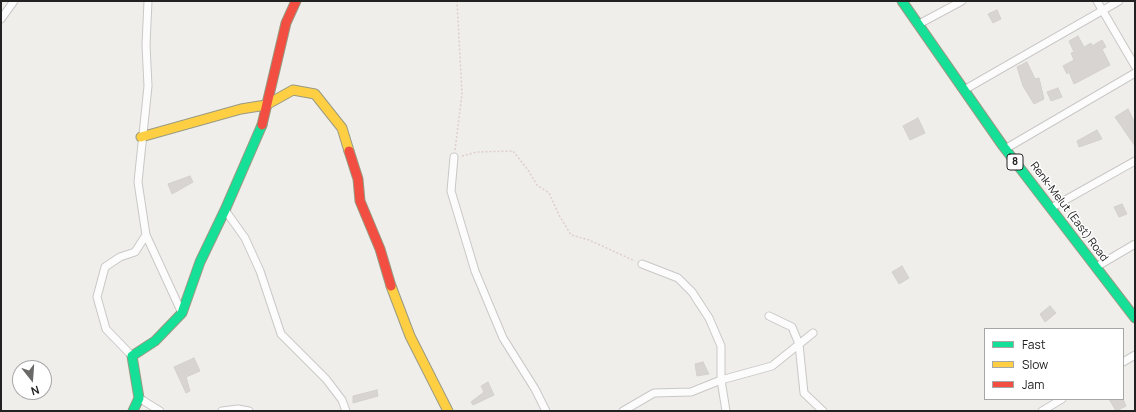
<!DOCTYPE html>
<html>
<head>
<meta charset="utf-8">
<style>
  body { margin:0 }
  #map { position:relative; width:1136px; height:412px; overflow:hidden; background:#f0eeeb; font-family:Manrope,sans-serif }
  canvas { display:block }
  .frame { position:absolute; inset:0; border:2px solid #222; pointer-events:none }
  .legend { position:absolute; left:984px; top:328px; width:140px; height:72px; box-sizing:border-box; background:#fff; border:1px solid #a7a7a7; margin:0; padding:5px 7px; list-style:none; font-size:12px; color:#222 }
  .legend li { display:flex; align-items:center; gap:8px; height:20px }
  .legend b { width:20px; border:1px solid #a7a7a7 }
  .north { position:absolute; left:12px; top:360px; width:40px; height:40px; box-sizing:border-box; background:#fff; border:1px solid #a7a7a7; border-radius:50%; rotate:163deg; font-size:11px; font-weight:700; line-height:16px; text-align:center; color:#222 }
  .north::after { content:''; display:block; margin:auto; width:14px; height:18px; background:#6a6968; clip-path:polygon(50% 0,100% 100%,50% 72%,0 100%) }
</style>
</head>
<body>
<div id="map">
<canvas width="1136" height="412"></canvas>
<div class="frame"></div>
<ul class="legend">
<li><b style="height:5px;background:#16e098"></b>Fast</li>
<li><b style="height:5px;background:#ffcf43"></b>Slow</li>
<li><b style="height:5px;background:#f24e42"></b>Jam</li>
</ul>
<div class="north">N</div>
</div>
<script>
const context = document.querySelector('canvas').getContext('2d');
context.lineJoin = 'round';
function fillPath(path, color) { context.fillStyle = color; context.fill(path, 'evenodd'); }
const toPath = rows => new Path2D(rows.map(r => 'M' + r).join(''));
function trace(path, color, width, dash) { context.strokeStyle = color; context.lineWidth = width; context.lineCap = dash ? 'butt' : 'round'; context.setLineDash(dash || []); context.stroke(path); }
function drawText(font, color, halo, rows, align = 'center') {
  context.font = font + ' Manrope,sans-serif'; context.lineWidth = 3; context.setLineDash([]); context.textBaseline = 'middle'; context.strokeStyle = halo; context.fillStyle = color; for (const [text, x, y, turn = 0] of rows) {
    context.save(); context.translate(x, y); context.rotate((+turn || 0) * Math.PI / 180); context.textAlign = isNaN(turn) ? turn : align; if (halo) context.strokeText(text, 0, 0); context.fillText(text, 0, 0); context.restore();
  }
}
const building = toPath([
  [997,10,1001,19,993,23,988,14,997,10],
  [1078,36,1084,47,1091,43,1092,46,1102,40,1106,47,1102,49,1110,65,1074,84,1069,72,1067,74,1063,66,1074,60,1071,53,1074,52,1069,41,1078,36],
  [1027,62,1035,79,1039,78,1044,99,1034,104,1023,86,1017,67,1027,62],
  [1058,88,1062,97,1051,101,1047,92,1058,88],
  [1128,109,1135,123,1135,146,1115,117,1128,109],
  [918,118,925,133,910,140,903,126,918,118],
  [1097,130,1102,139,1079,147,1077,141,1097,130],
  [190,176,193,182,172,194,168,184,190,176],
  [1122,204,1127,214,1119,217,1114,207,1122,204],
  [902,266,909,278,899,284,892,272,902,266],
  [1050,306,1056,313,1045,322,1040,314,1050,306],
  [194,358,200,371,186,377,190,391,186,393,174,367,194,358],
  [703,362,709,374,697,376,695,364,703,362],
  [488,382,494,395,473,405,471,402,484,392,481,386,488,382],
  [377,390,378,396,353,403,353,396,377,390],
  [1109,399,1123,399,1126,406,1116,411,1109,399]
]);
const path = toPath([
  [455,150,462,94,457,1],
  [462,156,477,152,513,151,528,170,537,185,549,193,559,215,571,235,589,240,635,261]
]);
const street = toPath([
  [148,1,146,45,148,86,138,182,146,235,182,313],
  [1097,1,1135,66],
  [1,19,14,1],
  [919,24,962,1],
  [964,90,1119,1],
  [1005,149,1135,73],
  [454,157,451,191,475,271,503,338,535,389,546,411],
  [1051,208,1135,161],
  [225,210,245,238,260,271,281,334,326,379,342,400,346,411],
  [642,264,678,278,692,292,709,318,721,346,721,380,726,411],
  [1096,267,1135,244],
  [769,316,792,327,799,344,804,393,823,411],
  [132,356,106,329,97,297,105,267,120,257,135,252,146,235],
  [1123,362,1135,355],
  [139,398,160,411],
  [222,411,238,409,249,411],
  [623,411,654,393,691,392,721,380,772,366,813,333],
  [1042,411,1062,399]
]);
const fast = toPath([
  [902,1,1003,146,1135,318],
  [133,411,139,398,132,356,155,341,182,313,200,262,225,210,262,125]
]);
const slow = toPath([
  [141,137,241,109,266,105,293,90,315,94,342,128,349,151],
  [391,286,410,336,448,411]
]);
const jam = toPath([
  [262,125,286,23,296,1],
  [349,151,358,179,360,201,380,249,391,286]
]);
const shields = [
  [1015,162,16]
];
const shieldNames = [
  ["8",1015,162]
];
const streetNames = [
  ["Renk-Melut (East) Road",1069,212,53]
];
fillPath(building, '#d7d4d2');
trace(building, '#d3d0cc', 1);
trace(street, '#c9c8c7', 9);
trace(fast, '#999a82', 11);
trace(slow, '#999a82', 11);
trace(jam, '#999a82', 11);
trace(path, '#dccecd', 1.5, [2, 2]);
trace(street, '#fdfcfc', 7);
trace(fast, '#16e098', 9);
trace(slow, '#ffcf43', 9);
trace(jam, '#f24e42', 9);
for (const [x, y, w] of shields) { const box = new Path2D(); box.roundRect(x - w / 2, y - 8, w, 16, 3); context.fillStyle = '#fff'; context.fill(box); trace(box, '#222', 1); }
drawText('bold 10px', '#222', null, shieldNames);
drawText('11px', '#222', '#fff', streetNames);
</script>
</body>
</html>
